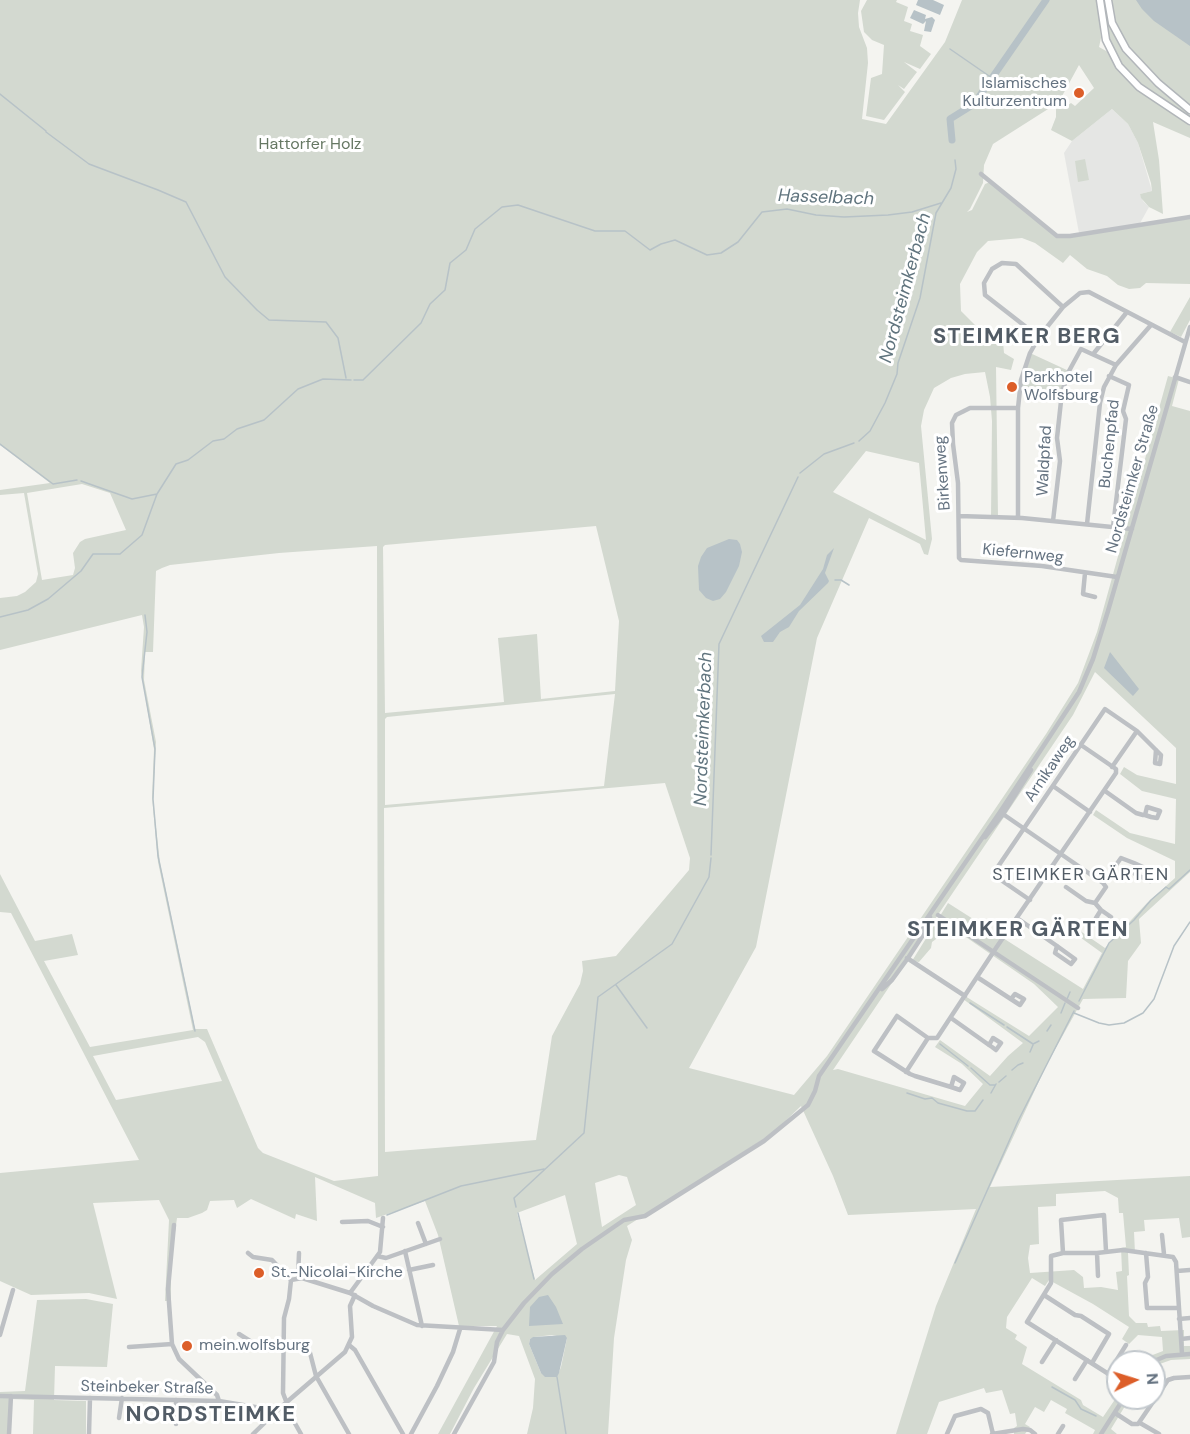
<!DOCTYPE html>
<html>
<head>
<meta charset="utf-8">
<style>
  body { margin:0 }
  #map { position:relative; width:1190px; height:1434px; overflow:hidden; background:#f4f4f0; font-family:"DM Sans",sans-serif }
  canvas { display:block }
  .north { position:absolute; left:1106px; top:1350px; width:60px; height:60px; box-sizing:border-box; background:#fff; border:2px solid #c1c7cc; border-radius:50%; rotate:86deg; font-size:16px; font-weight:700; line-height:24px; text-align:center; color:#647280 }
  .north::after { content:''; display:block; margin:auto; width:21px; height:27px; background:#dc5e29; clip-path:polygon(50% 0,100% 100%,50% 72%,0 100%) }
</style>
</head>
<body>
<div id="map">
<canvas width="1190" height="1434"></canvas>
<div class="north">N</div>
</div>
<script>
const context = document.querySelector('canvas').getContext('2d');
context.lineJoin = 'round';
function fillPath(path, color) { context.fillStyle = color; context.fill(path, 'evenodd'); }
const toPath = rows => new Path2D(rows.map(r => 'M' + r).join(''));
function trace(path, color, width, dash) { context.strokeStyle = color; context.lineWidth = width; context.lineCap = dash ? 'butt' : 'round'; context.setLineDash(dash || []); context.stroke(path); }
function drawText(font, color, halo, rows, align = 'center') {
  context.font = font + ' "DM Sans",sans-serif'; context.lineWidth = 6; context.setLineDash([]); context.textBaseline = 'middle'; context.strokeStyle = halo; context.fillStyle = color; for (const [text, x, y, turn = 0] of rows) {
    context.save(); context.translate(x, y); context.rotate((+turn || 0) * Math.PI / 180); context.textAlign = isNaN(turn) ? turn : align; if (halo) context.strokeText(text, 0, 0); context.fillText(text, 0, 0); context.restore();
  }
}
const built = toPath([
  [1112,109,1128,124,1138,143,1152,191,1140,194,1143,201,1149,207,1139,225,1079,233,1064,153,1072,141]
]);
const green = toPath([
  [0,0,860,0,858,13,859,27,867,48,868,63,862,119,886,124,945,42,962,0,1098,0,1101,38,1099,47,1108,52,1116,65,1149,97,1190,125,1190,138,1153,122,1159,160,1163,214,1149,207,1141,198,1140,194,1152,191,1151,183,1138,143,1128,124,1112,109,1072,141,1051,130,1056,117,1056,104,993,144,984,165,983,183,970,209,967,212,972,210,985,184,990,182,1057,237,1190,217,1190,284,1146,283,1140,288,1129,289,1118,285,1107,276,1087,269,1070,255,1063,263,1035,243,1022,238,988,241,977,252,960,284,961,311,978,328,1003,342,1004,353,1014,359,1011,370,996,367,998,517,991,517,992,421,990,397,985,372,965,374,951,378,934,388,924,410,921,426,932,539,928,555,924,554,920,544,869,518,817,638,756,947,689,1068,794,1095,827,1056,1046,734,1078,683,1097,632,1168,376,1179,379,1172,406,1190,411,1190,872,1139,919,1141,943,1128,961,1126,998,1083,999,1047,1064,990,1187,1190,1176,1190,1237,1182,1238,1179,1218,1144,1220,1145,1231,1134,1232,1135,1253,1128,1253,1129,1275,1127,1276,1129,1316,1136,1323,1147,1323,1148,1327,1160,1326,1161,1331,1184,1330,1184,1346,1190,1346,1190,1359,1171,1360,1154,1366,1154,1362,1144,1362,1150,1356,1163,1351,1162,1337,1138,1335,1129,1344,1122,1339,1129,1327,1093,1304,1049,1280,1045,1286,1032,1278,1007,1317,1006,1328,1017,1335,1015,1339,1027,1347,1022,1364,1081,1400,1083,1405,1103,1417,1118,1395,1118,1398,1130,1398,1111,1429,1117,1434,1093,1434,1095,1430,1065,1413,1067,1409,1051,1400,1044,1412,1035,1407,1025,1424,1030,1427,1025,1434,1014,1434,1014,1428,1017,1426,1015,1413,1010,1414,1002,1390,986,1393,984,1388,939,1402,927,1434,896,1434,936,1306,976,1209,848,1215,833,1176,801,1106,773,1133,627,1226,632,1240,626,1260,614,1338,608,1434,527,1434,533,1408,535,1379,519,1336,507,1334,474,1388,450,1434,438,1434,497,1326,459,1326,438,1235,425,1201,376,1218,375,1203,315,1177,317,1221,296,1214,295,1219,251,1199,237,1208,234,1200,210,1201,207,1210,202,1213,188,1218,177,1218,171,1261,171,1301,165,1301,169,1220,159,1200,93,1203,117,1299,89,1293,31,1295,0,1281,0,1173,139,1160,11,913,0,912,0,874,35,941,72,934,78,955,44,961,90,1047,193,1030,158,862,152,797,154,749,141,671,144,627,142,615,0,650,0,598,17,596,25,592,36,582,38,574,24,493,0,495,0,490,50,483,0,445],
  [1079,65,1094,88,1075,106,1071,103,1068,105,1061,98],
  [866,451,919,463,926,540,833,492],
  [82,484,110,493,126,530,85,539,80,542,73,553,75,568,73,575,42,580,27,493],
  [596,526,619,621,615,691,541,699,537,634,498,638,504,702,385,713,383,547,385,545],
  [377,546,378,1176,334,1181,263,1153,258,1148,207,1029,195,1029,160,863,153,800,156,742,144,680,145,652,153,652,156,571,162,568,170,565,279,553],
  [1095,672,1176,748,1176,784,1137,775,1124,767,1120,774,1142,791,1176,799,1175,844,1130,833,1096,810,1093,815,1127,838,1175,861,1175,878,1147,903,1105,948,1073,926,1070,930,1102,953,1083,989,948,903,912,961,919,962,931,948,932,942,947,931,960,933,1034,984,1058,1007,1029,1036,965,996,963,999,1023,1043,1008,1056,990,1076,940,1040,935,1047,962,1064,983,1084,965,1106,838,1069,833,1070,1073,715],
  [615,694,604,786,385,805,385,719,387,717],
  [665,783,690,858,689,870,616,956,582,961,583,971,580,984,552,1036,536,1140,385,1152,384,808],
  [198,1037,205,1042,222,1081,116,1100,93,1056],
  [619,1175,627,1177,636,1205,602,1227,595,1183],
  [1105,1191,1118,1198,1119,1213,1123,1213,1126,1247,1121,1248,1122,1271,1116,1272,1118,1290,1101,1287,1084,1288,1083,1277,1074,1270,1030,1273,1028,1258,1030,1245,1039,1244,1038,1207,1056,1206,1056,1194],
  [565,1195,577,1244,535,1280,517,1213],
  [552,1335,567,1338,561,1367,559,1372,541,1373,529,1344,530,1339,534,1337],
  [867,0,897,0,896,2,908,7,904,21,912,24,910,31,923,35,920,46,931,54,920,69,904,62,917,72,904,89,898,85,905,92,884,120,866,116,871,78,882,74,884,45,872,40,864,32,861,11],
  [1102,0,1105,0,1108,15,1115,36,1123,48,1190,113,1190,120,1136,81,1119,63,1107,36],
  [1110,0,1190,0,1190,107,1161,83,1125,42,1113,17],
  [1085,159,1089,180,1078,182,1075,161],
  [1190,297,1190,320,1181,337,1170,332],
  [1030,353,1069,371,1062,392,1020,387],
  [86,1299,113,1304,107,1367,55,1366,54,1400,86,1401,86,1434,33,1434,34,1400,12,1399,9,1434,0,1434,0,1392,25,1391,37,1300]
]);
const water = toPath([
  [918,0,933,0,944,5,940,15,916,5],
  [1136,0,1190,0,1190,46,1154,21,1142,9],
  [914,10,926,15,925,19,932,17,935,20,931,32,924,31,926,21,923,24,910,18],
  [729,539,737,540,740,544,742,552,739,566,726,592,720,599,713,601,706,598,699,590,698,566,701,557,707,548],
  [834,548,825,573,829,581,828,583,799,611,789,627,780,632,773,642,764,642,761,636,800,605,823,569,827,555],
  [1110,652,1139,689,1133,696,1104,668],
  [548,1295,556,1307,563,1324,529,1326,530,1307,539,1297],
  [565,1335,567,1338,559,1373,557,1377,545,1377,541,1373,529,1344,530,1339,533,1337]
]);
const stream = toPath([
  [950,49,992,78],
  [0,94,46,131],
  [46,132,89,164,158,190,186,202,225,277,257,310],
  [257,310,269,320,326,322,338,338,346,378],
  [354,380,363,380,421,323,430,304,445,290,450,263,466,250,475,229,502,207,518,205,595,231,625,231,650,250,661,244,675,240,707,255,721,253,738,242,762,212,787,209,816,215,844,217,888,215,912,212,941,203],
  [859,441,870,431,885,403,897,374,898,363,920,298,936,213,951,188,956,169,955,160],
  [0,444,53,484,77,480],
  [800,473,824,454,854,443],
  [81,481,132,499,157,494],
  [835,580,841,580,849,585],
  [145,615,147,632,142,677,155,749,153,799,158,856,195,1031],
  [0,617,28,610,48,599,81,571,93,554,120,554,142,535,157,494,176,464,188,460,213,441,224,439,237,429,264,420,298,389,323,379,351,380],
  [711,855,719,644,798,477],
  [616,985,647,1028],
  [1067,999,1070,992],
  [1079,1001,1109,943,1134,920,1151,900,1166,887,1169,889,1190,870],
  [970,1003,1004,1025],
  [1061,1013,1065,1003],
  [1074,1013,1099,1023,1109,1025,1124,1023,1143,1013,1154,999,1174,946,1190,922],
  [1007,1027,1033,1044,1039,1041],
  [1047,1031,1051,1025],
  [940,1044,968,1066],
  [1030,1052,1033,1045],
  [971,1068,990,1085,995,1085],
  [1012,1070,1018,1065,1023,1063],
  [999,1082,1006,1076],
  [907,1093,925,1099,932,1098,938,1103,967,1111,975,1111,983,1100],
  [991,1093,996,1084],
  [516,1207,514,1198,584,1133,598,997,672,944,709,877,711,858],
  [518,1213,534,1279],
  [387,1215,461,1186,544,1169],
  [955,1263,1018,1121,1074,1011],
  [557,1377,566,1434],
  [1052,1387,1075,1400,1081,1409,1096,1416]
]);
const river = toPath([
  [952,140,950,119,974,104,1046,0]
]);
const minor = toPath([
  [981,174,1057,236,1070,236,1190,217],
  [1039,337,985,295,984,283,992,269,1002,263,1016,264,1063,307],
  [1094,353,1127,312],
  [1109,376,1129,385,1123,411,1126,419,1113,527],
  [1175,377,1190,382],
  [1018,408,970,408,956,415,952,423,953,444,958,483,959,558,961,560,1042,566,1117,577],
  [959,516,1022,518,1132,529],
  [1018,518,1018,408,1021,380,1030,353,1039,337,1063,307,1080,293,1089,292,1185,342],
  [1053,521,1060,461,1057,438,1062,392,1069,371,1081,349,1116,365],
  [1087,524,1100,403,1104,387,1116,365,1151,325],
  [1085,573,1083,594,1095,597],
  [1112,767,1137,731],
  [1053,786,1090,812],
  [1105,791,1136,813,1143,815,1145,815,1151,817,1157,818,1160,811,1147,807,1145,815],
  [1000,812,1103,883,1106,887,1095,903,1101,910,1096,918,1106,925,1111,917,1101,910],
  [985,837,1003,814,1031,770],
  [1103,883,1121,858,1134,863,1154,872,1150,881,1135,874,1140,866],
  [1066,887,1086,901,1095,903],
  [1030,900,995,876,995,871,1105,709,1137,731,1161,755,1160,764,1155,763,1156,750],
  [938,915,1078,1008],
  [1017,918,1057,946,1075,959,1071,964,1055,953,1057,946],
  [907,958,965,996],
  [977,977,1020,1005,1024,999,1015,994,1011,999],
  [882,989,892,980,908,958,923,935,930,917],
  [951,1018,989,1045,992,1047,996,1050,1001,1043,993,1038,989,1045],
  [928,1038,937,1038,996,948,1116,773,1116,769,1081,745],
  [928,1038,897,1016,874,1051,910,1074,915,1076,951,1087,960,1090,964,1083,954,1077,951,1087],
  [906,1072,928,1038],
  [342,1222,368,1221,383,1227],
  [418,1223,426,1244],
  [174,1225,168,1289,172,1344,179,1359,217,1395,219,1401],
  [1162,1235,1164,1254],
  [405,1251,422,1326],
  [248,1253,253,1257,272,1260,291,1280],
  [1063,1253,1061,1220,1104,1215,1106,1251],
  [1097,1253,1098,1276],
  [1146,1253,1148,1277,1145,1283,1147,1308,1179,1308],
  [377,1256,386,1258,440,1239],
  [409,1270,433,1265],
  [1177,1271,1190,1270],
  [298,1278,299,1253],
  [291,1280,302,1278,350,1293,373,1306,417,1325,503,1330],
  [350,1293,380,1252,383,1218],
  [1044,1295,1075,1315,1081,1316,1109,1334,1092,1363],
  [1179,1319,1190,1318],
  [239,1334,258,1346,284,1346],
  [0,1335,13,1290],
  [1181,1339,1190,1338],
  [349,1345,355,1350,403,1434],
  [129,1347,172,1344],
  [309,1349,316,1376,349,1434],
  [1042,1362,1056,1340],
  [1152,1362,1166,1356,1190,1354],
  [1108,1374,1126,1345],
  [1075,1379,1087,1360],
  [1118,1380,1027,1322,1051,1283,1051,1256,1063,1253,1097,1253,1123,1250,1173,1257,1176,1262,1182,1354],
  [0,1396,219,1401,267,1409,274,1413],
  [176,1400,176,1424],
  [286,1401,283,1393,284,1318,289,1299,291,1280],
  [281,1407,345,1352,352,1337,350,1306,355,1295],
  [1115,1413,1132,1424,1138,1424,1168,1380,1174,1378,1190,1377],
  [119,1418,122,1398],
  [1140,1423,1159,1434],
  [9,1434,11,1396],
  [89,1434,90,1398],
  [253,1434,281,1407,292,1418,301,1434],
  [411,1434,437,1386,453,1352,460,1329],
  [454,1434,494,1362,497,1342,503,1330,524,1303,552,1274,582,1249,624,1220,645,1216,764,1141,808,1105,815,1091,819,1076,1000,812,1079,692,1093,659,1108,611,1190,327],
  [947,1434,955,1416,981,1409,988,1413,993,1434],
  [992,1434,1023,1429,1030,1430,1035,1434],
  [1058,1434,1063,1426],
  [1101,1434,1124,1398]
]);
const major = toPath([
  [1100,0,1106,40,1119,66,1139,87,1190,121],
  [1108,0,1112,23,1126,49,1158,83,1190,110]
]);
const markers = [
  [1079,93,6,"#dc5e29"],
  [1012,387,6,"#dc5e29"],
  [259,1273,6,"#dc5e29"],
  [187,1346,6,"#dc5e29"]
];
const poiNames = [
  ["Islamisches",1067,84,"right"],
  ["Kulturzentrum",1067,102,"right"],
  ["Parkhotel",1024,378],
  ["Wolfsburg",1024,396],
  ["St.-Nicolai-Kirche",271,1273],
  ["mein.wolfsburg",199,1346]
];
const parkNames = [
  ["Hattorfer Holz",310,145]
];
const streetNames = [
  ["Buchenpfad",1110,444,-84],
  ["Waldpfad",1045,461,-87],
  ["Birkenweg",943,473,-94],
  ["Nordsteimker Straße",1133,479,-74],
  ["Kiefernweg",1023,554,6],
  ["Arnikaweg",1050,769,-56],
  ["Steinbeker Straße",147,1388,1]
];
const waterNames = [
  ["Hasselbach",826,198,2],
  ["Nordsteimkerbach",906,288,-75],
  ["Nordsteimkerbach",704,729,-88]
];
const neighbourhoodNames = [
  ["STEIMKER GÄRTEN",1081,875]
];
const districtNames = [
  ["STEIMKER BERG",1027,337],
  ["STEIMKER GÄRTEN",1018,930],
  ["NORDSTEIMKE",211,1415]
];
fillPath(built, '#e5e6e4');
fillPath(green, '#d3d9d0');
fillPath(water, '#b7c2c7');
trace(stream, '#b7c2c7', 1.5);
trace(river, '#b7c2c7', 7);
trace(major, '#b2b6ba', 9);
trace(minor, '#bdc0c4', 4.5);
trace(major, '#fff', 6);
for (const [x, y, r, color] of markers) { const dot = new Path2D(); dot.arc(x, y, r, 0, 2 * Math.PI); context.fillStyle = color; context.fill(dot); trace(dot, '#fff', 2); }
drawText('16px', '#647280', '#fff', poiNames, 'left');
drawText('16px', '#667863', '#fff', parkNames);
drawText('16px', '#647280', '#fff', streetNames);
drawText('italic 18px', '#60747e', '#fff', waterNames);
context.letterSpacing = '1.5px';
drawText('18px', '#525c66', '#fff', neighbourhoodNames);
context.letterSpacing = '0px';
context.letterSpacing = '1.5px';
drawText('bold 22px', '#525c66', '#fff', districtNames);
context.letterSpacing = '0px';
</script>
</body>
</html>
